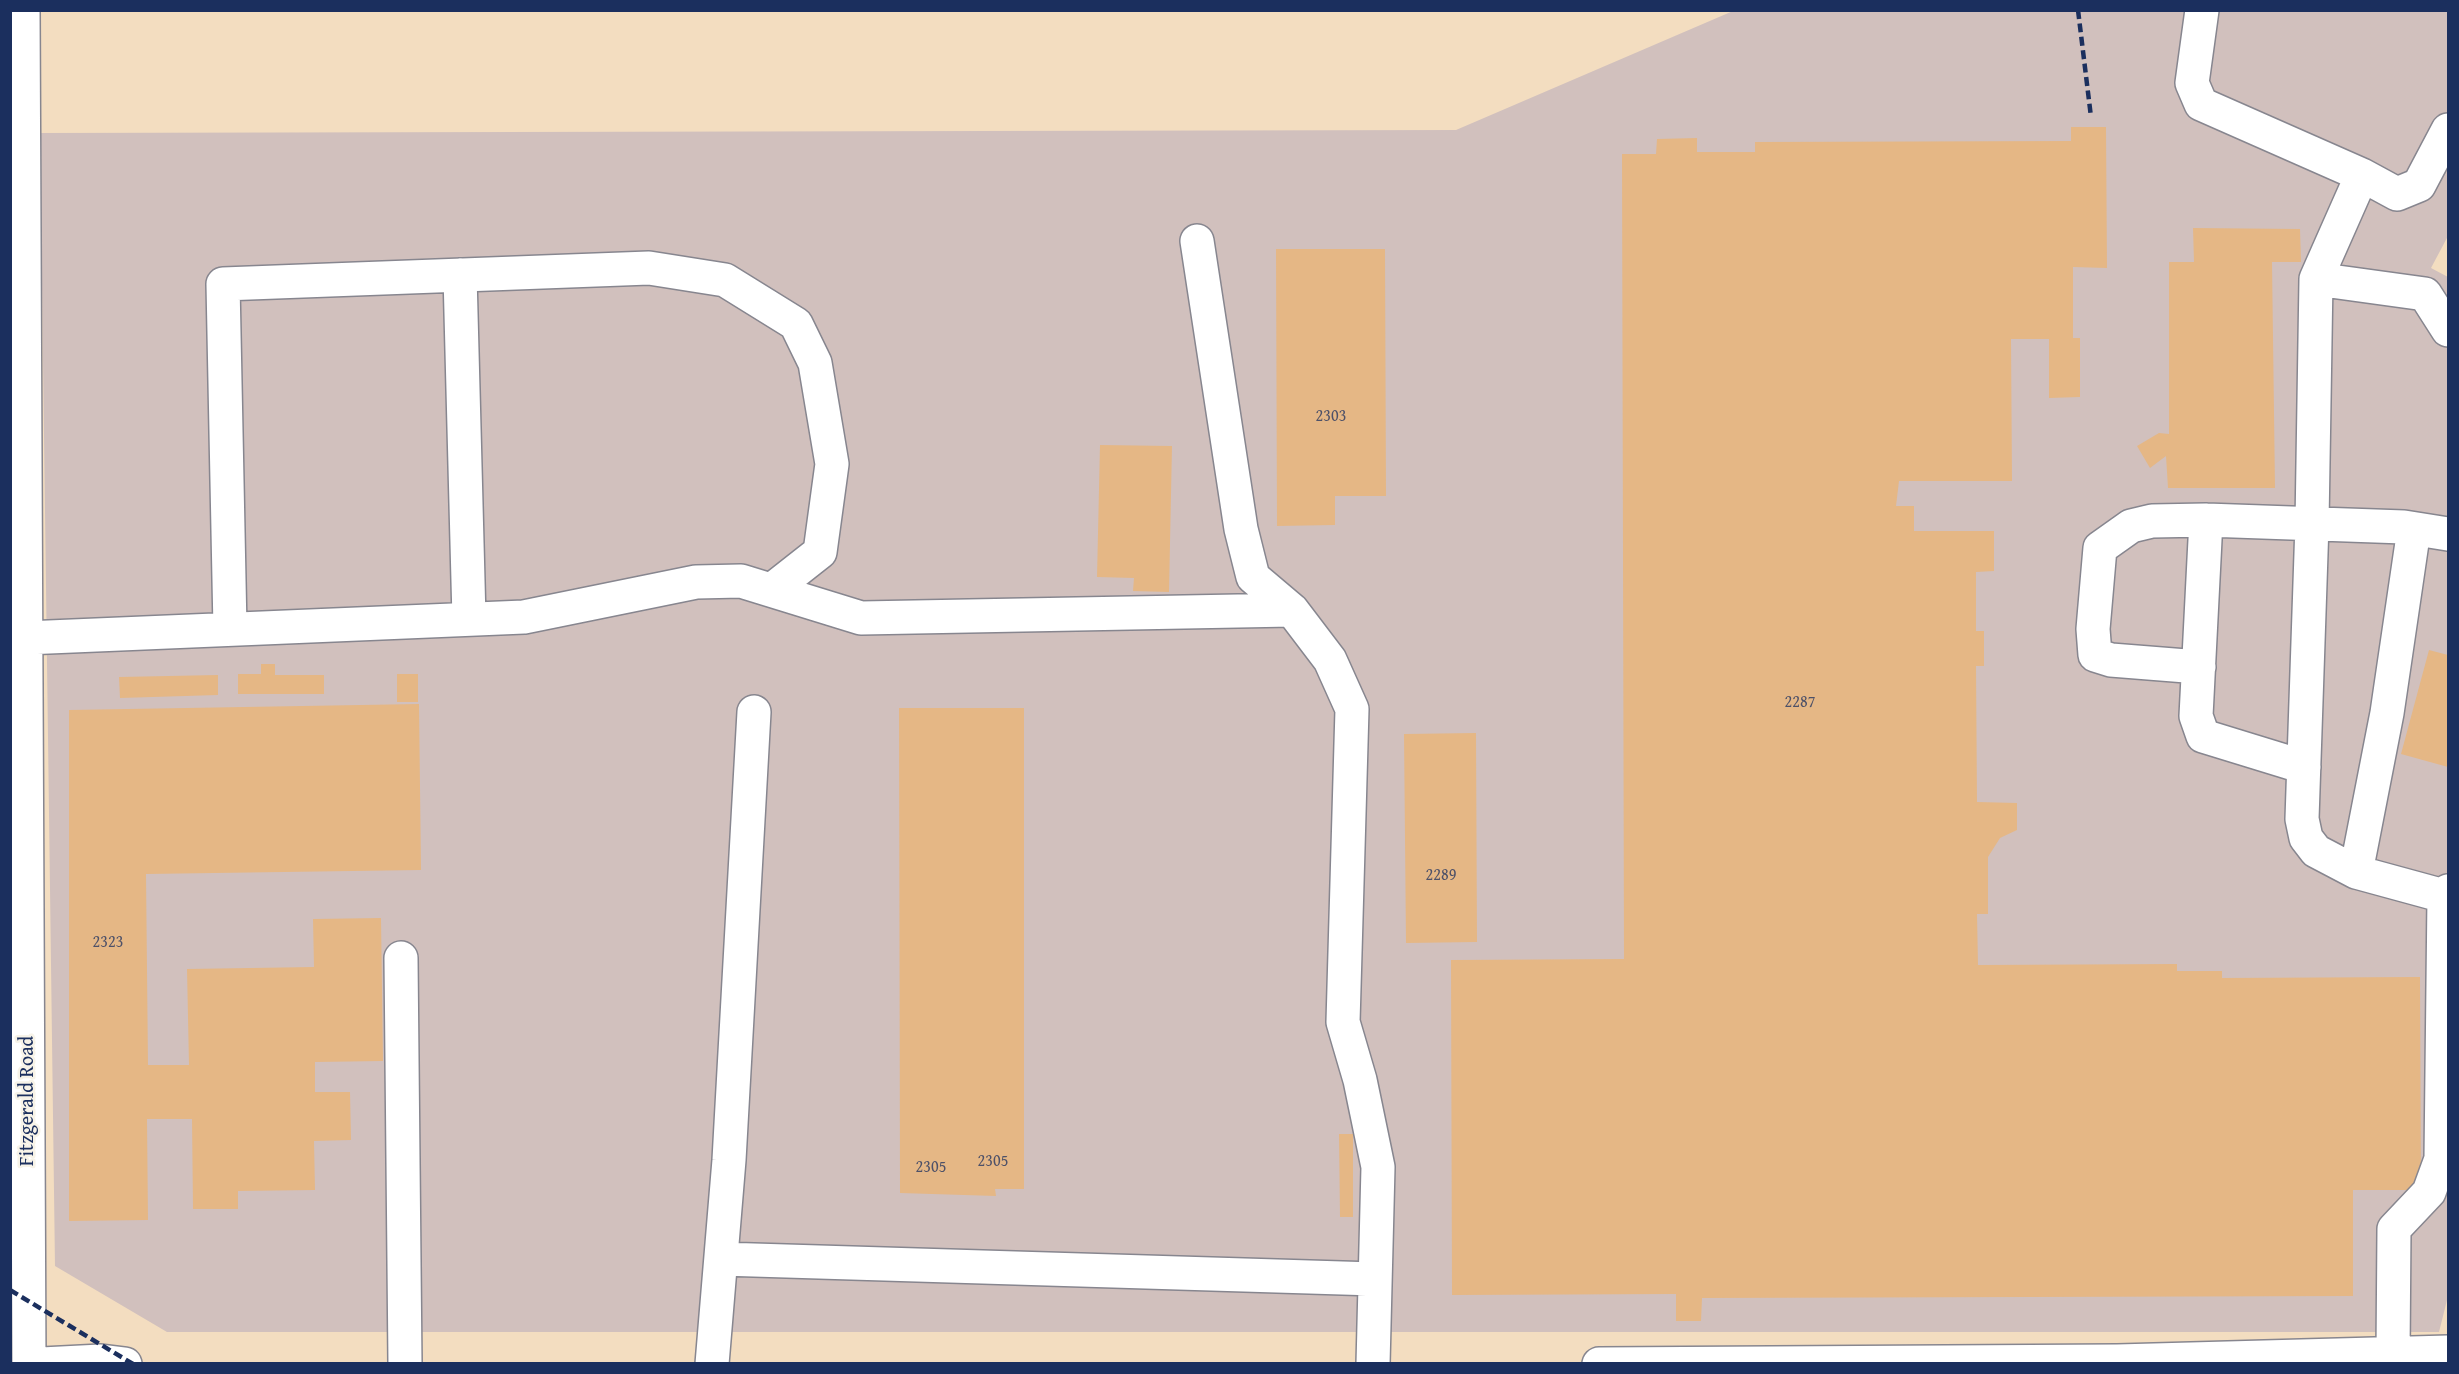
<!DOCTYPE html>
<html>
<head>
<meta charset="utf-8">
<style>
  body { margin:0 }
  #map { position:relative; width:2459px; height:1374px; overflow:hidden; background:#f3ddc0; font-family:"Gentium Book Plus",serif }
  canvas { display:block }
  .frame { position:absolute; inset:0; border:12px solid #1b2f5e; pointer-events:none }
</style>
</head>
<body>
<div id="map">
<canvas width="2459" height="1374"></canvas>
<div class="frame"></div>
</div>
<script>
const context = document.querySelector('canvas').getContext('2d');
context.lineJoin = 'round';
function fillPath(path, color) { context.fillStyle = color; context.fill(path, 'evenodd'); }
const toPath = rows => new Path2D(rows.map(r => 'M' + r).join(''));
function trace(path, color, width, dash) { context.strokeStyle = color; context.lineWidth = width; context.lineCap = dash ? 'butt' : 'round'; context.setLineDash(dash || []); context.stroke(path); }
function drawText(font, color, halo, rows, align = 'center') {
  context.font = font + ' "Gentium Book Plus",serif'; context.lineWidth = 5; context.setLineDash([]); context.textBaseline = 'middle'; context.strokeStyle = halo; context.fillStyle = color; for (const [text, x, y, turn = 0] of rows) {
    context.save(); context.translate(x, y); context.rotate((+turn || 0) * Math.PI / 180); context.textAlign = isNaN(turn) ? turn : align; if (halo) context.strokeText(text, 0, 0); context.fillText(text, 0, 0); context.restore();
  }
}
const industrial = toPath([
  [1733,11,2448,11,2448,236,2431,268,2448,277,2448,1296,2439,1332,167,1332,55,1266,40,133,1456,130]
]);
const building = toPath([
  [2071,127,2106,127,2107,268,2073,267,2073,338,2080,338,2080,397,2049,398,2049,339,2011,339,2012,481,1899,481,1896,506,1914,506,1914,531,1994,531,1994,571,1976,572,1976,631,1984,631,1984,666,1976,666,1977,802,2017,803,2017,830,2000,838,1988,857,1988,914,1977,914,1978,965,2177,964,2177,971,2222,971,2222,978,2420,977,2421,1190,2353,1190,2353,1296,1702,1298,1701,1321,1676,1321,1676,1294,1452,1295,1451,960,1624,959,1622,154,1656,154,1657,139,1697,138,1697,152,1755,152,1755,142,2071,141],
  [2193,228,2300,229,2301,262,2272,262,2275,488,2168,488,2166,456,2150,468,2137,446,2159,433,2169,434,2169,262,2194,262],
  [1276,249,1385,249,1386,496,1335,496,1335,525,1277,526],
  [1100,445,1172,446,1169,592,1133,591,1134,578,1097,577],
  [2429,650,2448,655,2448,767,2401,754],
  [261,664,275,664,275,675,324,675,324,694,238,694,238,674,261,674],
  [397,674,418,674,418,702,397,702],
  [218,675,218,695,120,698,119,677],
  [419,704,421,870,146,874,148,1065,189,1065,187,969,314,967,313,919,381,918,383,1061,315,1062,315,1092,350,1092,351,1140,314,1141,315,1190,238,1191,238,1209,193,1209,192,1119,147,1119,148,1220,69,1221,69,710],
  [899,708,1024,708,1024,1189,995,1189,996,1196,900,1193],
  [1476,733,1477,942,1406,943,1404,734],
  [1339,1134,1353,1134,1353,1217,1340,1217]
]);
const minor = toPath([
  [23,10,29,1364],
  [2202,10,2192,83,2201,104,2362,175,2397,194,2419,185,2448,130],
  [1197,241,1241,529,1253,577,1292,610,1330,660,1352,709,1343,1022,1360,1080,1378,1167,1373,1364],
  [460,275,469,619],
  [2316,279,2362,175],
  [2206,520,2196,716,2203,736,2304,767],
  [230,629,223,284,649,268,725,280,796,324,815,363,832,464,820,552,773,589],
  [25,638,524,617,696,582,741,581,861,618,1292,610],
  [2199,667,2111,660,2095,655,2093,629,2100,548,2131,526,2152,521,2206,520,2404,527,2448,534],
  [2356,872,2387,713,2414,529],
  [2444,896,2356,872,2316,851,2306,838,2302,819,2312,524,2316,279,2425,294,2448,330],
  [401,958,405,1364],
  [721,1259,1375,1279],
  [2393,1353,2394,1229,2429,1192,2441,1159,2444,896,2448,891],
  [42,1364,101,1361,125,1364],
  [712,1364,729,1160,754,712],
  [1599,1364,2117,1361,2448,1352]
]);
const rail = toPath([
  [2078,10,2091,117],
  [10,1290,133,1364]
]);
const numberNames = [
  ["2303",1331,417],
  ["2287",1800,703],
  ["2289",1441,876],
  ["2323",108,943],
  ["2305",993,1162],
  ["2305",931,1168]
];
const streetNames = [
  ["Fitzgerald Road",28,1101,-90]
];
fillPath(industrial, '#d1c0bd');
fillPath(building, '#e5b785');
trace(minor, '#87868f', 36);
trace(minor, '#fff', 33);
trace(rail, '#1b2f5e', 4.5, [9, 4.5]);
drawText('16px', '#4e5168', null, numberNames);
drawText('20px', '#1b2f5e', '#f7f3e8', streetNames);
</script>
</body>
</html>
